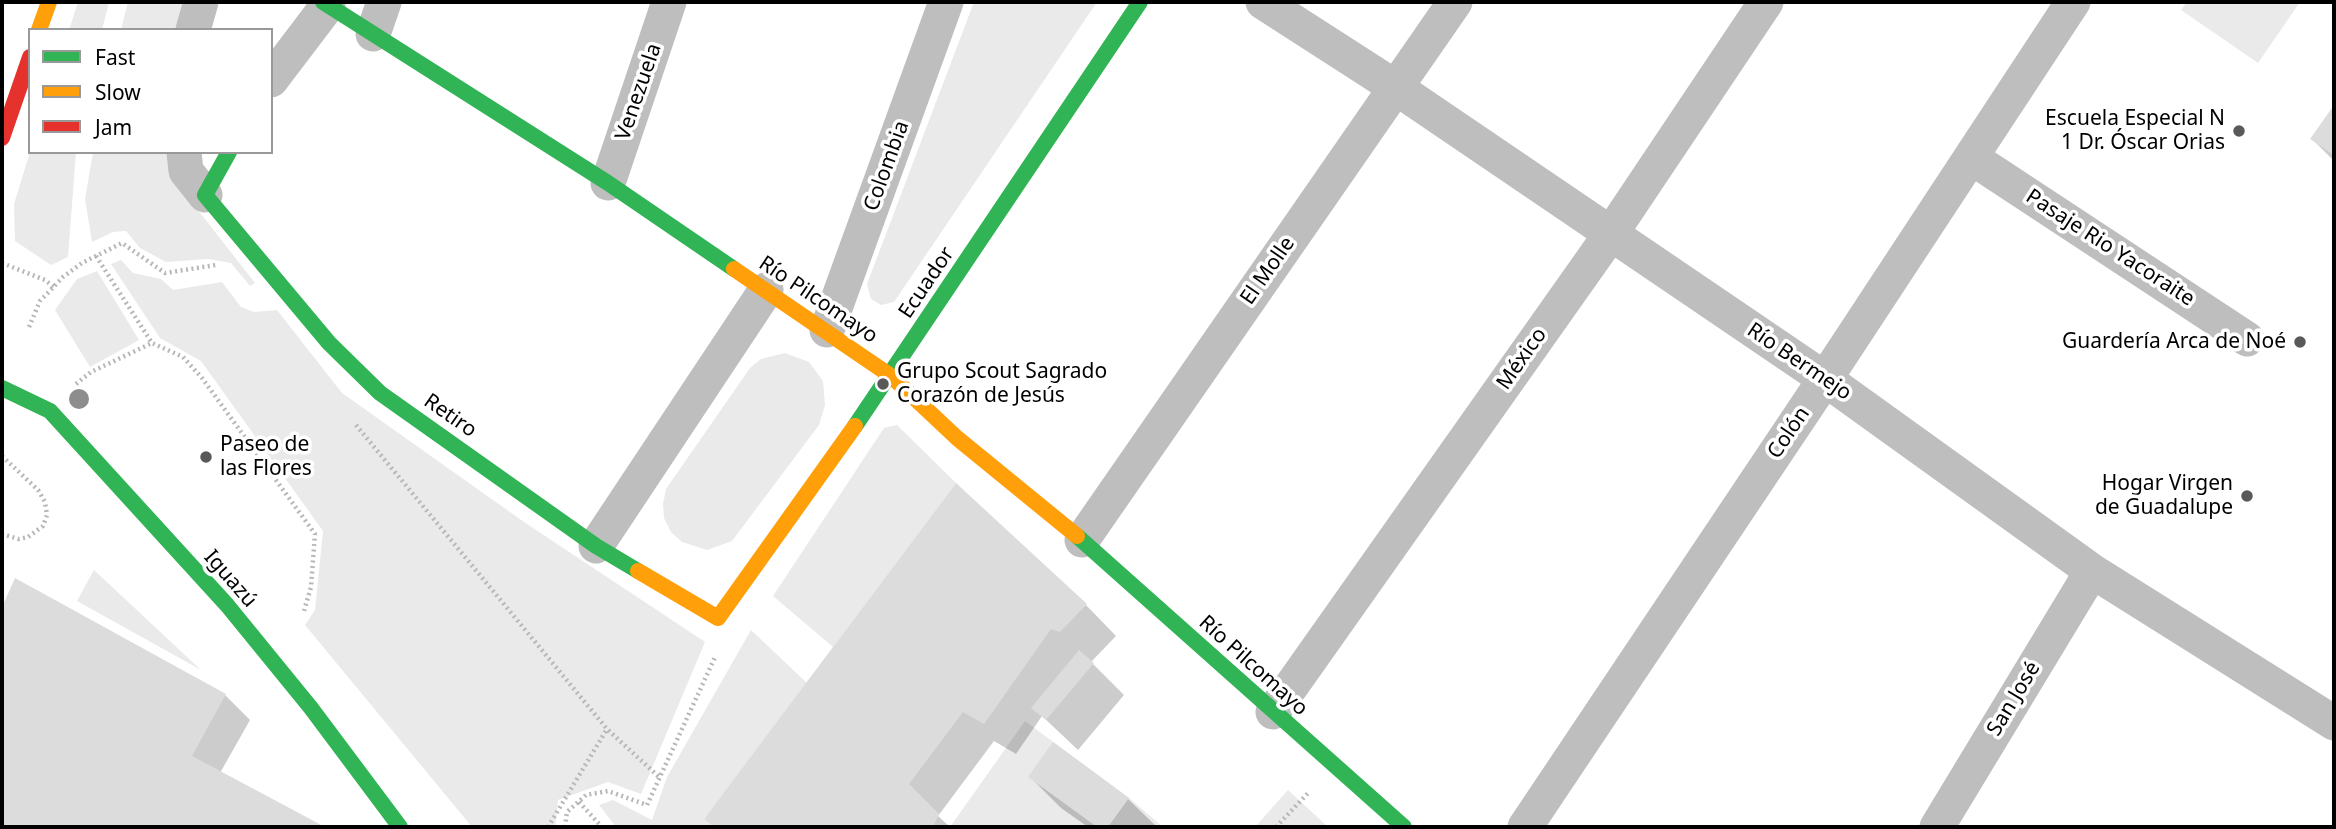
<!DOCTYPE html>
<html>
<head>
<meta charset="utf-8">
<style>
  body { margin:0 }
  #map { position:relative; width:2336px; height:829px; overflow:hidden; background:#fff; font-family:"Noto Sans",sans-serif }
  canvas { display:block }
  .frame { position:absolute; inset:0; border:4px solid #000; pointer-events:none }
  .legend { position:absolute; left:28px; top:28px; width:245px; height:126px; box-sizing:border-box; background:#fff; border:2px solid #999; margin:0; padding:9px 12px; list-style:none; font-size:21px; color:#000 }
  .legend li { display:flex; align-items:center; gap:14px; height:35px }
  .legend b { width:35px; border:2px solid #999 }
</style>
</head>
<body>
<div id="map">
<canvas width="2336" height="829"></canvas>
<div class="frame"></div>
<ul class="legend">
<li><b style="height:9px;background:#30b455"></b>Fast</li>
<li><b style="height:9px;background:#ff9f0a"></b>Slow</li>
<li><b style="height:9px;background:#e5322d"></b>Jam</li>
</ul>
</div>
<script>
const context = document.querySelector('canvas').getContext('2d');
context.lineJoin = 'round';
function fillPath(path, color) { context.fillStyle = color; context.fill(path, 'evenodd'); }
const toPath = rows => new Path2D(rows.map(r => 'M' + r).join(''));
function trace(path, color, width, dash) { context.strokeStyle = color; context.lineWidth = width; context.lineCap = dash ? 'butt' : 'round'; context.setLineDash(dash || []); context.stroke(path); }
function drawText(font, color, halo, rows, align = 'center') {
  context.font = font + ' "Noto Sans",sans-serif'; context.lineWidth = 7; context.setLineDash([]); context.textBaseline = 'middle'; context.strokeStyle = halo; context.fillStyle = color; for (const [text, x, y, turn = 0] of rows) {
    context.save(); context.translate(x, y); context.rotate((+turn || 0) * Math.PI / 180); context.textAlign = isNaN(turn) ? turn : align; if (halo) context.strokeText(text, 0, 0); context.fillText(text, 0, 0); context.restore();
  }
}
const green = toPath([
  [78,2,109,2,102,30,69,30],
  [128,2,185,2,178,30,121,30],
  [974,2,1097,2,894,302,881,305,871,299,867,284],
  [2187,2,2300,2,2258,63,2181,10],
  [30,152,76,152,68,257,51,265,15,241,14,204],
  [93,152,168,152,168,167,187,196,255,283,250,286,231,263,208,259,166,262,140,248,126,231,113,232,92,242,85,199],
  [121,260,133,273,161,279,173,290,222,282,241,307,254,312,277,310,342,393,524,522,705,642,641,794,608,782,558,800,555,827,472,827,305,625,315,610,323,531,201,361,160,338,111,264],
  [97,271,139,340,90,367,55,310,77,279],
  [785,353,809,362,823,381,825,405,819,425,732,541,707,550,682,542,671,532,664,518,663,504,666,489,750,368,761,359],
  [897,425,956,483,833,647,773,596,884,428],
  [94,570,201,670,77,601],
  [751,630,807,683,704,819,714,827,616,827,599,805,613,800,652,820,667,777],
  [1025,721,1129,798,1163,827,950,827],
  [1288,790,1328,827,1255,827]
]);
const shadow = toPath([
  [2334,108,2334,161,2312,139],
  [16,580,225,695,250,720,220,773,321,827,2,827,2,611],
  [1086,605,1116,636,1091,662,1124,695,1078,750,1042,716,1016,754,994,741,938,816,950,827,714,827,706,819],
  [1054,745,1128,799,1157,827,1088,827,1061,808,1030,777]
]);
const building = toPath([
  [2334,105,2334,155,2310,139],
  [956,483,1087,604,1060,632,1051,629,984,724,963,712,909,784,939,814,933,827,714,827,704,819],
  [15,578,226,694,192,756,325,827,2,827,2,607],
  [1079,650,1094,663,1046,720,1031,708],
  [1053,742,1129,798,1108,827,1097,827,1028,777]
]);
const path = toPath([
  [96,256,152,343,183,357,202,378,315,534,311,587,304,611],
  [2,263,45,280,54,287],
  [29,327,40,301,63,277,82,263,122,243,165,273,216,265],
  [76,384,91,372,152,343],
  [356,425,607,729,659,777],
  [2,456,38,490,45,502,47,515,43,526,28,537,19,539,2,534],
  [579,802,602,827],
  [548,827,607,729],
  [565,827,567,812,586,795,608,791,647,805,716,655],
  [1276,827,1309,792]
]);
const street = toPath([
  [1263,2,1395,87,1825,379,2092,571,2334,723],
  [193,30,201,2],
  [373,34,384,2],
  [271,80,328,5],
  [184,152,186,171,205,195],
  [1972,158,2247,339],
  [608,183,669,2],
  [827,330,946,2],
  [1082,540,1455,2],
  [596,546,766,290],
  [1273,712,1610,235,1766,2],
  [1525,827,1825,379,2073,2],
  [1937,827,2092,571]
]);
const fast = toPath([
  [323,2,608,183,734,269],
  [229,152,205,195,329,343,380,393,596,546,638,571],
  [2,388,50,411,227,605,311,708,400,827],
  [855,426,1140,2],
  [1077,536,1404,827]
]);
const slow = toPath([
  [39,30,49,2],
  [734,269,891,376,957,438,1077,536],
  [638,571,718,618,855,426]
]);
const jam = toPath([
  [2,138,30,57]
]);
const trees = [
  [79,399]
];
const markers = [
  [2239,131,7,"#595959"],
  [2300,342,7,"#595959"],
  [883,384,7,"#595959"],
  [206,457,7,"#595959"],
  [2247,496,7,"#595959"]
];
const streetNames = [
  ["Venezuela",639,92,-71],
  ["Colombia",887,166,-70],
  ["Pasaje Rio Yacoraite",2110,248,33],
  ["El Molle",1268,271,-55],
  ["Ecuador",927,283,-56],
  ["Río Pilcomayo",818,300,34],
  ["México",1522,359,-55],
  ["Río Bermejo",1799,362,34],
  ["Retiro",450,416,35],
  ["Colón",1789,433,-56],
  ["Iguazú",230,579,49],
  ["Río Pilcomayo",1253,666,42],
  ["San José",2014,699,-59]
];
const poiNames = [
  ["Escuela Especial N",2225,119],
  ["1 Dr. Óscar Orias",2225,143],
  ["Guardería Arca de Noé",2286,342],
  ["Grupo Scout Sagrado",897,372,"left"],
  ["Corazón de Jesús",897,396,"left"],
  ["Paseo de",220,445,"left"],
  ["las Flores",220,469,"left"],
  ["Hogar Virgen",2233,484],
  ["de Guadalupe",2233,508]
];
fillPath(green, '#eaeaea');
fillPath(shadow, '#0003');
fillPath(building, '#dcdcdc');
trace(path, '#b8b8b8', 4.5, [2, 3.5]);
trace(street, '#bebebe', 35);
trace(fast, '#30b455', 16);
trace(slow, '#ff9f0a', 16);
trace(jam, '#e5322d', 16);
context.fillStyle = '#8d8d8d';
for (const [x, y] of trees) { context.beginPath(); context.arc(x, y, 10, 0, 2 * Math.PI); context.fill(); }
for (const [x, y, r, color] of markers) { const dot = new Path2D(); dot.arc(x, y, r, 0, 2 * Math.PI); context.fillStyle = color; context.fill(dot); trace(dot, '#fff', 2.5); }
drawText('21px', '#000', '#fff', streetNames);
drawText('21px', '#000', '#fff', poiNames, 'right');
</script>
</body>
</html>
